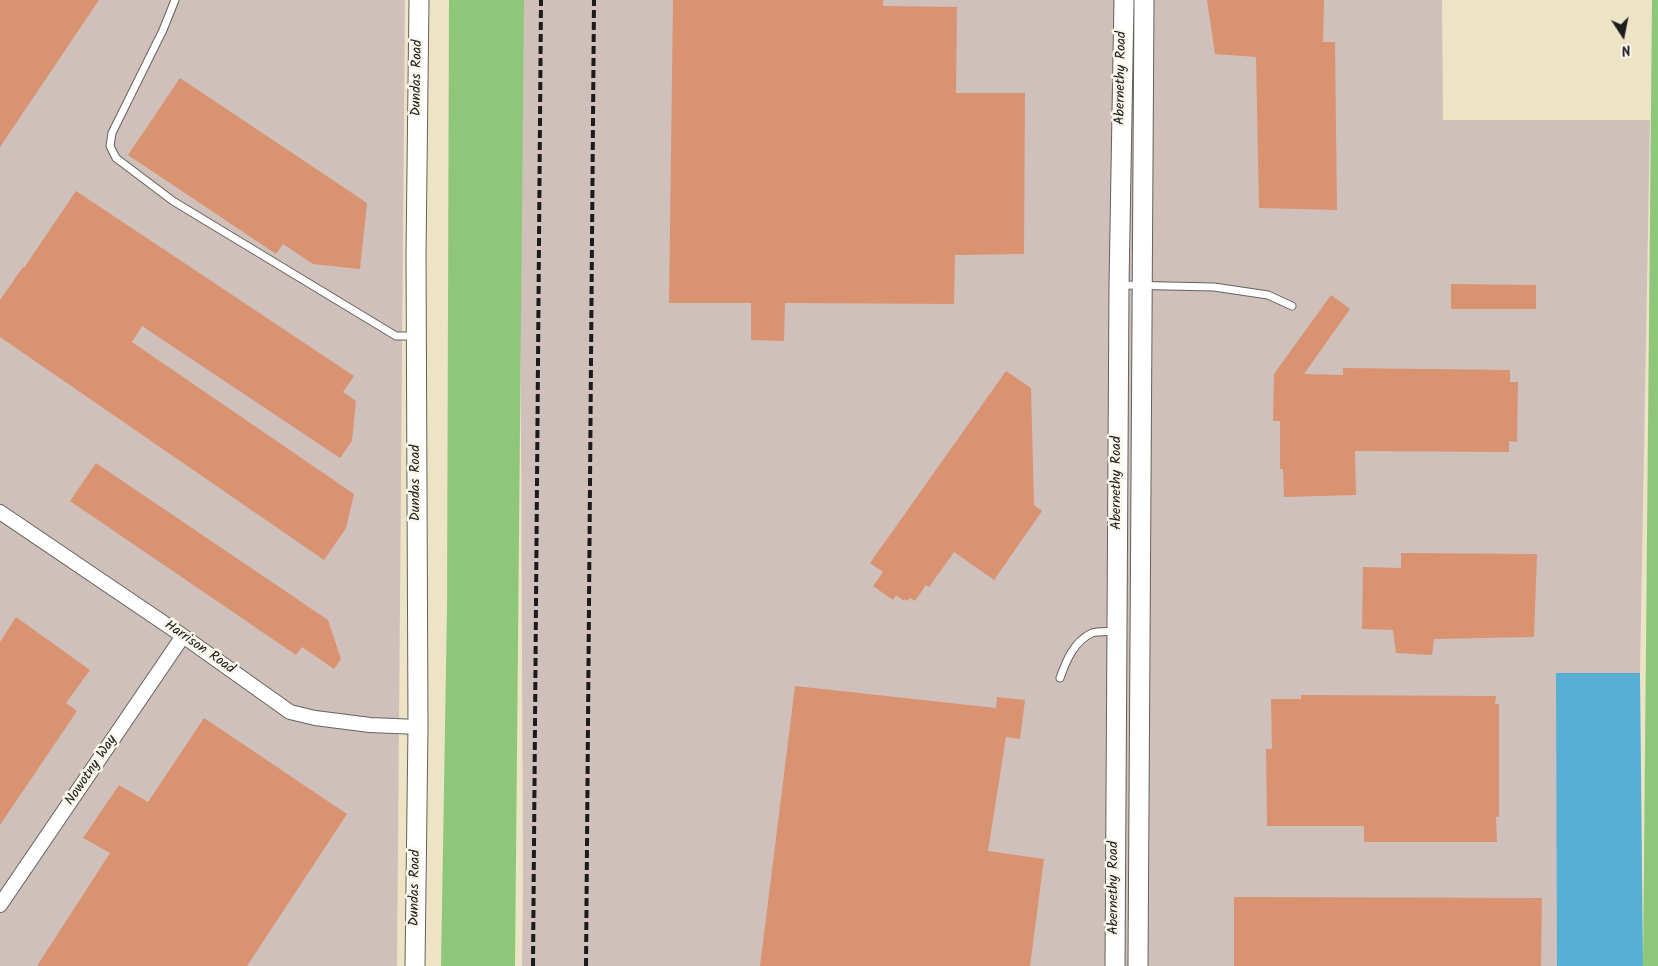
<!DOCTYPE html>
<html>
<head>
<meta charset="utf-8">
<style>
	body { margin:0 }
	#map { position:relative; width:1658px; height:966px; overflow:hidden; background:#ede4c6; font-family:Kalam,sans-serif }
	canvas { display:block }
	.north { position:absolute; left:1598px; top:10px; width:50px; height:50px; -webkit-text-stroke:4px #fbf7ec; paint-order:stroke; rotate:169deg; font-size:14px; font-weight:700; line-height:20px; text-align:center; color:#1c1c1c }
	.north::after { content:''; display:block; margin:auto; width:18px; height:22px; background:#1c1c1c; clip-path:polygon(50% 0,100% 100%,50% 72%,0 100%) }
</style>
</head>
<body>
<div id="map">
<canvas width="1658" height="966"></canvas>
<div class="north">N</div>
</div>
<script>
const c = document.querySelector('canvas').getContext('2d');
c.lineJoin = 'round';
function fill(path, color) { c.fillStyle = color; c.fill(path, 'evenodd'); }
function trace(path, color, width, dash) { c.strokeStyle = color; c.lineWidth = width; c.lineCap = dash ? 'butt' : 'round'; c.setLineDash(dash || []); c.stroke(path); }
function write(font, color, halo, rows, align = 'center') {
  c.font = font + ' Kalam,sans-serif'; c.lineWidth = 5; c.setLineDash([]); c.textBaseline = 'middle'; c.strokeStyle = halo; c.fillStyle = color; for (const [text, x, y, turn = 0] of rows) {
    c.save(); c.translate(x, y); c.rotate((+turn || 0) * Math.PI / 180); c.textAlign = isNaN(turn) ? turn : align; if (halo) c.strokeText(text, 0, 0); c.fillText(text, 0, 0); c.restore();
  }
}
const industrial = new Path2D(`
	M0,0h405l-8,966h-397z
	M523,0h919l1,120h207l-10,553h-83v293h-1035l1,-90 -3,-666z`);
const green = new Path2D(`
	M449,0h75l-9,966h-74l6,-358z
	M1652,0h6v966h-15z`);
const water = new Path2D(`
	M1556,673h84l3,293h-86z`);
const building = new Path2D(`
	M0,0h99l-99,147z
	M673,0h210v6l74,1 -1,86h69l-1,161 -69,1 -1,49 -169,-1 -1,38 -33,-1v-37h-82z
	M1207,0h117l-1,42h12l2,168 -78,-2 -3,-151 -41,-3z
	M180,78l187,125 -7,66 -47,-5 -30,-20 -7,10 -148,-99z
	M76,191l278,185 -11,16 13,9 -4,40 -12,17 -198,-132 -10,16 222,152 -8,34 -22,32 -324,-223v-37l23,-33 1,1z
	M1451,284l85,1v24h-85z
	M1331,295l19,14 -46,65 39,1v-7l167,2v12h8l-1,60 -8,-1v11l-154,-1 1,44 -72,2 -1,-28h-3v-48h-7l1,-47z
	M1006,371l25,17 3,117 8,6 -48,69 -40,-28 -25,35 -3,-2 -11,16 -5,-3 -3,3 -2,-2 -1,2 -8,-6 -3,5 -20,-14 10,-14 -13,-9z
	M96,463l232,157 13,39 -7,10 -32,-22 -6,8 -226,-154z
	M1401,553l136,1 -3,83 -100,2 -2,16 -36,-2 -3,-23 -31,-1 1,-62 38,1z
	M16,617l74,53 -24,33 11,8 -77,114v-183z
	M795,686l201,22 1,-11 28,3 -5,39 -14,-2 -18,114 56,8 -14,107h-270z
	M1301,695l195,1 -1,8h4v113h-3l1,25h-133v-16h-97l-1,-77h6l-1,-50h30z
	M204,718l143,96 -100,152h-210l73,-113 -27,-15 36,-53 29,17z
	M1234,897l308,1 -1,68h-307z`);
const service = new Path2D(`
	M175,0l-12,30 -51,103 -2,13 6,12 57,43 223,135h19
	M1121,285l93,2 54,8 24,11
	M1060,678c6,-17 14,-37 32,-45 7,-2 17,-1 25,-2`);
const minor = new Path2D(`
	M0,512l183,124 107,76 25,6 55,7 48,2
	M0,905l183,-269`);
const secondary = new Path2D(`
	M415,966l3,-239 -2,-473 3,-254
	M1115,966l4,-681 5,-285
	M1138,966l6,-966`);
const rail = new Path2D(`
	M533,966l8,-966
	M586,966l8,-966`);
const streetNames = [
	["Dundas Road",418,78,-89],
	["Abernethy Road",1122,78,-89],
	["Dundas Road",417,483,-90],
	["Abernethy Road",1118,483,-90],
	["Harrison Road",199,648,35],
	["Nowotny Way",92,771,-56],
	["Dundas Road",416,888,-89],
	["Abernethy Road",1115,888,-90]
];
fill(industrial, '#cfc0bb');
fill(green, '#8fc77a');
fill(water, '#57afd4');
fill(building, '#da9371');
trace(service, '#656258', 9);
trace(minor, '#656258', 16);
trace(secondary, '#656258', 21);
trace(service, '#fff', 7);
trace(minor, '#fff', 14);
trace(secondary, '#fff', 19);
trace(rail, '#1c1c1c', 4, [8, 4]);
write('14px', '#1c1c1c', '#fbf7ec', streetNames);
</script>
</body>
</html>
